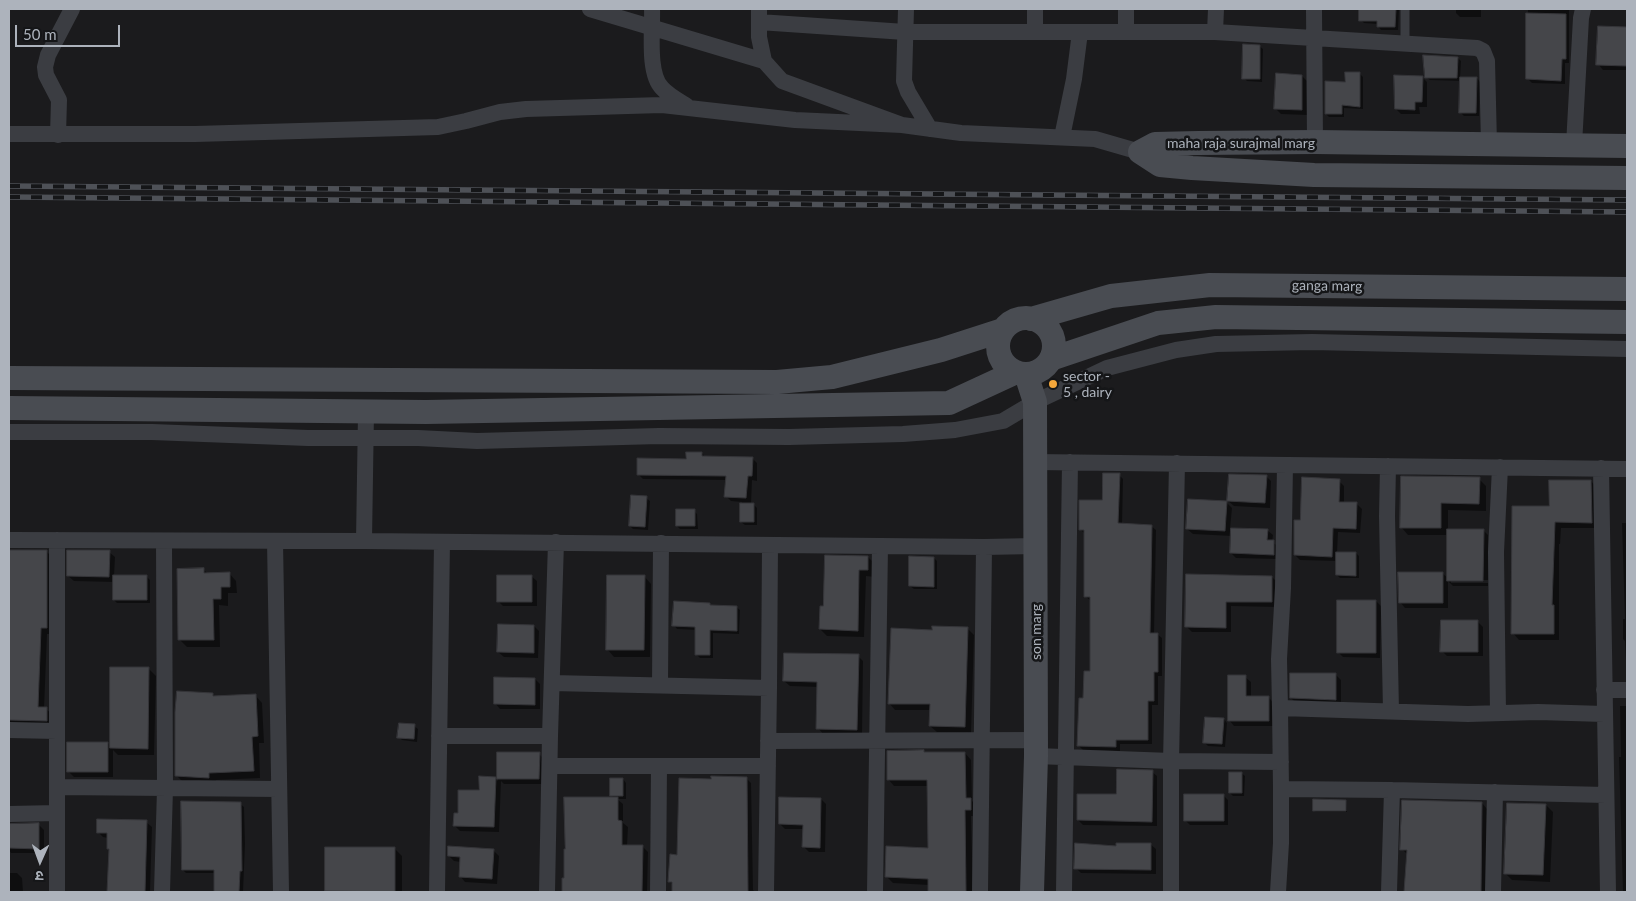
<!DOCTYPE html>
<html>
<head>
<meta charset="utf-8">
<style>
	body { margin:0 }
	#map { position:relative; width:1636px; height:901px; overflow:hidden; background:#1b1b1d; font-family:Lato,"Noto Sans Devanagari",sans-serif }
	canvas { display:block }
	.frame { position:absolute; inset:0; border:10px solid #adb3bc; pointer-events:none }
	.north { position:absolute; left:15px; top:836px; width:50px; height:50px; -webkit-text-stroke:4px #151618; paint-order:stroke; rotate:182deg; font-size:14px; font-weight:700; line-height:20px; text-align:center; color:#adb3bc }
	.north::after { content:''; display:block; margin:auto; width:18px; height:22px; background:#adb3bc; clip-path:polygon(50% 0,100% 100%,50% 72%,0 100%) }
	.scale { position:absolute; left:15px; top:25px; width:105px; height:22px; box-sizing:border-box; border:2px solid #adb3bc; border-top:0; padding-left:6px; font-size:15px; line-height:18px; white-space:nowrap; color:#adb3bc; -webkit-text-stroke:4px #151618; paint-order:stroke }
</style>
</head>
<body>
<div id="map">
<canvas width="1636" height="901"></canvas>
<div class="frame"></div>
<div class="north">उ</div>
<div class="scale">50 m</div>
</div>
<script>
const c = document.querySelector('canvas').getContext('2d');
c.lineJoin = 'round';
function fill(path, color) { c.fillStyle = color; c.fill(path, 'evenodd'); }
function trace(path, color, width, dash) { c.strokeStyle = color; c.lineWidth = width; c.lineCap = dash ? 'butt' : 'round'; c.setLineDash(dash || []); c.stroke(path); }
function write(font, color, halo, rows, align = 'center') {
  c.font = font + ' Lato,sans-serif'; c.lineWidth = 5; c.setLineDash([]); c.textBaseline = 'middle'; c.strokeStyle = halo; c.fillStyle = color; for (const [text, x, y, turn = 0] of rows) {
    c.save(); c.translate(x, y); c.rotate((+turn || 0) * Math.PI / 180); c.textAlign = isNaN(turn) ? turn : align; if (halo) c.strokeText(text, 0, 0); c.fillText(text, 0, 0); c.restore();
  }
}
const shadow = new Path2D(`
	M1361,9h38l-1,21h-17l-3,-4v-2l-14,-1 -3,-3z
	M1456,9h25v8h-21l-4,-4z
	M1528,9h41v54h-4v21l-33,-1 -4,-4z
	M1599,27l28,1v42h-24l-5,-6z
	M1259,46l4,3 -1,33 -15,-1 -3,-3z
	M1458,58l3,3 -1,17h17l3,4 -1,34h-15l-3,-3 1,-32 -32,-1 -4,-3z
	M1360,74l3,3v32l-19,-1v9h-15l-3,-3 20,-31z
	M1302,76l5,5v34l-26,-1 -5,-5z
	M1422,77l5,5v25h-8l1,7h-19l-5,-5z
	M702,453l4,5h46l5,5v18l-5,-1 -1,24h2l4,4v17h-12l-4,-3 1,-20 -11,-1 -5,-5 1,-16 -84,-1 -5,-5 50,-14z
	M1119,475l4,4 -1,46 29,1 5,4 -2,104h3l5,4v38h-4v29h-6v39h-32v7l-37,-1 -5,-5 6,-45 7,-28v-71l-6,-5v-62l-5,-5 23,-28z
	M1266,476l5,5 -1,27 -36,-2 -6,-5z
	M1479,479l7,7v25l-38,-1v20h35l5,5v45h-37v3h37v3h-35l-5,-5v27h-43l-5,-6 43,-28 5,4v-43h-40l-7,-8z
	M1339,481l5,5v17l13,1 5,5 -2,24 -22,-1 -1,21h19l3,3v22h-19l-3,-3v-14l-37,-1 -5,-5 6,-34z
	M1591,481l6,7 1,40h-37l-1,16h-1v96h-40l-6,-7 37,-126z
	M646,498l4,3 -2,29 -15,-1 -3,-3z
	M1226,502l6,6 -2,21 37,1 6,5 -1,7 7,5 -1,12 -42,-1 -5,-5 1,-17 -39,-2 -6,-5z
	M694,511l3,3 1,15h-18l-3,-3z
	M1622,523h5v157l-2,-39 -2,-2v-20h2z
	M9,551h37l7,7v76h-6l-3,75h2l7,6v12l-44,1z
	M109,552l6,5 -1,19 33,1 3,3v23h-33l-3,-3v-18l-40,-1 -6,-5z
	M868,557l7,7v13l-9,-1 -2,61 -37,-1 -7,-7 4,-22z
	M934,558l3,3v28h-23l-4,-3z
	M204,570l4,4 21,-1 7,8 1,12h-9v13l-9,-1 1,42h-33l-7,-7z
	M531,576l6,5v25h-34l-5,-5z
	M644,576l7,8 -1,73h-36l-7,-8z
	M1188,576l84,1 5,5v25l-46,-1v26h-39l-5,-5z
	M1376,601l5,5 -1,52 -37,-1 -5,-5z
	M710,605l2,2h24l4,3 -1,24 -26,-1v25h-13l-4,-4 1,-24 -20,-1 -3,-4z
	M1478,622l5,5v29h-36l-5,-5z
	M534,626l5,5 -1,27 -34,-1 -6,-5z
	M967,628l7,7 -3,98 -34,-1 -7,-6 1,-16h-36l-6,-7 44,-72z
	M858,656l5,5 -1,74 -39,-1 -5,-6 1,-41 -29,-1 -6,-5z
	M149,669l7,7 -2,79h-36l-5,-5v27h-39l-6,-6 40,-28 3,4z
	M1336,675l5,5v24l-45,-1 -5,-5z
	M1245,677l6,5v15l18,1 5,5v23h-40l-5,-6z
	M535,679l5,5v25h-40l-5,-6z
	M213,695l3,2 39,-2 7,8 2,40h-5l1,35 -44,2 -1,4 -32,-2 -7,-7z
	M1620,706h7v186h-4l-4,-135h2z
	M1224,719l3,4 -2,24 -17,-1 -3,-3z
	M414,726l4,3 -1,13 -15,-2 -3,-3z
	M499,753l40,1 5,5v25h-40l-3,-3 -2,51 -39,-1 -5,-5 4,-11 36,-37 3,3z
	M965,753l6,7 1,41 5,5v10h-6l2,76h-44v-7l-36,-2 -7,-7 43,-26 -1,-64h-34l-6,-7z
	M1152,772l5,4v50l-74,-1 -5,-5z
	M1241,773l4,3 -1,20h-11l-3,-3z
	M746,778l5,5 2,107 2,2h-82l1,-6 -4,-4 8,-26 2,-77z
	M623,779l3,4v16h-9l6,5v19l5,4 -1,19h15l6,6 -1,40h-84v-13h2l49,-81 -3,-3z
	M1223,795l5,5v25h-38l-5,-5z
	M821,799l5,5 -1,48h-16l-5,-5v-18h-19l-5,-5z
	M1346,801l1,11h-31l-2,-1z
	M1482,803l5,6 -1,83h-80l2,-37 -6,-6z
	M240,804l4,3 1,37 -2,48h-28v-19h-29l-3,-3z
	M1546,805l7,7 -3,70 -38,-2 -7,-7z
	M146,822l6,5 -2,65h-42l2,-41 -2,-2v-11l-5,-1 -5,-5z
	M9,824l30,1 5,5v23h-33l-2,-3z
	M1150,844l6,5v25l-75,-1 -5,-5 42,-21z
	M395,849l7,7v36h-75l-1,-1z
	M493,850l6,6 -2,28 -32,-2 -5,-6 1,-14 -7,-1 -5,-5z
	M9,873h8l5,5 1,14h-14z`);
const building = new Path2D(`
	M1359,9h37l-1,18h-18v-6h-18z
	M1526,13l40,1v45h-4l-1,22 -35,-2z
	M1598,26l29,1v39l-31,-1z
	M1243,44l17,1v34h-18z
	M1423,55l35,2 -1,21h-32z
	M1345,72h15v35l-18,-2v9h-17v-33l20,1z
	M1276,73l26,2v35l-28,-1z
	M1394,75l29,1 -1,26h-7v8l-20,-1z
	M1460,77h17l-1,36h-17z
	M686,452h16v4l51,1 -1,19h-4l-2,22 -22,-1 2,-21 -89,-1v-17l49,1z
	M1103,473h17l-2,50 34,2 -2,108h8v39h-4v29h-6v39h-32v7l-39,-1 2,-48h4l1,-27h6v-74h-6v-67h-5v-30h23z
	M1229,474l38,1 -2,28 -38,-2z
	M1401,476l79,1 -1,27 -38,-1v25h-41z
	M1302,477l38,2 -1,23h18l-1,27 -23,-1 -1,29 -38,-2v-35h6z
	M1549,480h42l1,43 -37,-1 -3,83h2v29h-43l1,-128h37z
	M631,495l16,1 -2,31 -16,-1z
	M1188,499l39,2 -2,30 -39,-2z
	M740,503h14v19h-14z
	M676,509h19v17h-19z
	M1231,528l37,1 -1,11h7v15l-44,-2z
	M1447,529h37l-1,52h-36z
	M9,550h38v78h-6l-3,79h9v14l-38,-1z
	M67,550h43l-1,27 -42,-1z
	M1336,552h20v24l-20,-1z
	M825,555l43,1v14h-9l-1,61 -39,-2 1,-23h3z
	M909,556l25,1v30l-25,-1z
	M204,568v5l26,-1v15h-9v12h-8l1,41h-36l-1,-71z
	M1398,572h45v31h-44z
	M1186,574l86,2v26h-46v26l-41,-1z
	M113,575h34v25h-34z
	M497,575h35v27h-35z
	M607,575h38l-1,75h-38z
	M1337,600h39v53h-39z
	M674,601l36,2v2l27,1v25l-27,-1v25h-15v-28l-23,-1z
	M1441,620h37v32h-38z
	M498,624l36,1v28l-37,-1z
	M932,626l36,1 -3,100 -36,-1 1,-22h-42l3,-76 41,2z
	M784,653l75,1 -2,76 -41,-1 1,-47 -34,-1z
	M110,667h39l-1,82 -38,-1z
	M1290,673h46v27l-46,-2z
	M1228,675h18v21h23v25h-41z
	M494,677l41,1v27l-41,-1z
	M177,691l36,2v3l43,-2 2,42 -6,1 2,34 -45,2v5l-34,-2v-64z
	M1205,717l19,1 -2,26 -19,-1z
	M399,723l16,1 -1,15 -17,-1z
	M67,742h41v30h-41z
	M924,750v2h41l1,46h5v12h-6l1,82h-38v-13l-43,-2 1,-31 42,2 -1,-68h-40v-29z
	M497,752h43l-1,27h-42z
	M1117,769l36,1 -1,52 -75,-2v-26h39z
	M1229,772h13v21h-13z
	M479,776l17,1 -2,50 -41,-1 1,-13h4v-23h21z
	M711,776l36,1 1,115h-76v-10h-4l2,-28 7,1 2,-77 32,1z
	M610,778h13v18h-13z
	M1184,794h40v27h-40z
	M564,797h54v23l4,1v24h21l-1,47h-80v-14h2v-29h1z
	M779,797l42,1 -1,50 -18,-1 1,-22 -24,-1z
	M1313,799l33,1v11h-33z
	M1402,800l80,2 -1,90h-77l3,-42h-7z
	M181,801l60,1 1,69h-2l-1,21h-25v-22h-32z
	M1507,803l39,1 -3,71 -39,-1z
	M97,819l50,1 -2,72h-38l2,-43h-2v-16h-10z
	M39,823v26l-30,-1v-24z
	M1075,843l41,3v-3h35v27l-77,-1z
	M448,846l46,3 -2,30 -33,-2 1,-20 -12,-1z
	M325,847h70v45l-70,-1z`);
const lane = new Path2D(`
	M1405,42v-33`);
const street = new Path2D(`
	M590,9l174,52
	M652,9c1,20 -5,64 10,79 6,7 17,13 25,18
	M759,9v28l5,24 18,20 120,44 59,8 134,6 45,13
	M906,9l-2,72 4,11 22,37
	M1035,9v23
	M1126,9v23h89l262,16 6,3 4,10 2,83
	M1314,9l1,133
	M759,22l146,10h221
	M1215,32l1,-23
	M9,134h186l243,-7 28,-6 34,-9 26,-3 136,-4 133,15 107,5
	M58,135l1,-35 -13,-25 -1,-8 3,-12 24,-46
	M1062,137l12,-58 6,-47
	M1574,145l7,-127 2,-9
	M9,432h143l156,6h110l59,3 182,-5 130,1 114,-3 52,-4 48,-9 32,-19 72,-34 69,-18 40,-6 96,-2 315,7
	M1034,462l593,7
	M1388,466l-1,50 4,195
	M1601,468l7,424
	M9,540l355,1 2,-129
	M275,541l6,351
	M364,541l620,6 -4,345
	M984,547l51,-1
	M552,683l217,5 -3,204
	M660,685l1,-142
	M769,688l1,-143
	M1604,690h23
	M1280,708l-1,-49 4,-71 2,-123
	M1498,713l-2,-161 4,-85
	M1604,714l-66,-2 -70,2 -188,-6 1,81 111,1 214,5
	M9,730l48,1
	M439,736h111l-3,156
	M550,736l6,-194
	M768,741l268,-1
	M1036,756l135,5 110,1
	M550,766h218
	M57,787l222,2
	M9,814l48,-1
	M57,892v-352
	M162,892l3,-103 -1,-248
	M437,892l5,-350
	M658,892l1,-126
	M875,892l5,-346
	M1064,892l6,-430
	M1171,892v-129l6,-300
	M1278,892l3,-49v-54
	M1389,892l3,-102
	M1493,892l2,-100`);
const secondary = new Path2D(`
	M1627,146l-312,-4 -117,1 -43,1 -15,8 20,13 32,3 122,7 313,3
	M998 346a28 28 0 1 1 56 0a28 28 0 1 1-56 0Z
	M1031,319l80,-23 99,-11 417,4
	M1051,359l107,-36 58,-6 411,5
	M1026,374l9,28 1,354 -4,136
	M9,378l768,4 55,-5 109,-27 62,-20
	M9,408l417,4 523,-9 67,-31`);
const rail = new Path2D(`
	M9,186l1618,14
	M9,197l1618,15`);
const markers = [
	[1053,384,5,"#f4a73b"]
];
const streetNames = [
	["maha raja surajmal marg",1241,143],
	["ganga marg",1327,286,1],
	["son marg",1036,632,-90]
];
const poiNames = [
	["sector -",1063,376],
	["5 , dairy",1063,392]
];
fill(shadow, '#0007');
fill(building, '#45464a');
trace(building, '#353539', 1);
trace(lane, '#3b3d42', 9);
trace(street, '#3b3d42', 16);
trace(secondary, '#494c52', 24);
trace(rail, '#4e5157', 5.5);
trace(rail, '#151618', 4, [11]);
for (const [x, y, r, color] of markers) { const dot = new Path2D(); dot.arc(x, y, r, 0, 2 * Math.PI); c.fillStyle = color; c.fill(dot); trace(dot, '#151618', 2); }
write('14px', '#adb3bc', '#151618', streetNames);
write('14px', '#adb3bc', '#151618', poiNames, 'left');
</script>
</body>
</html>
